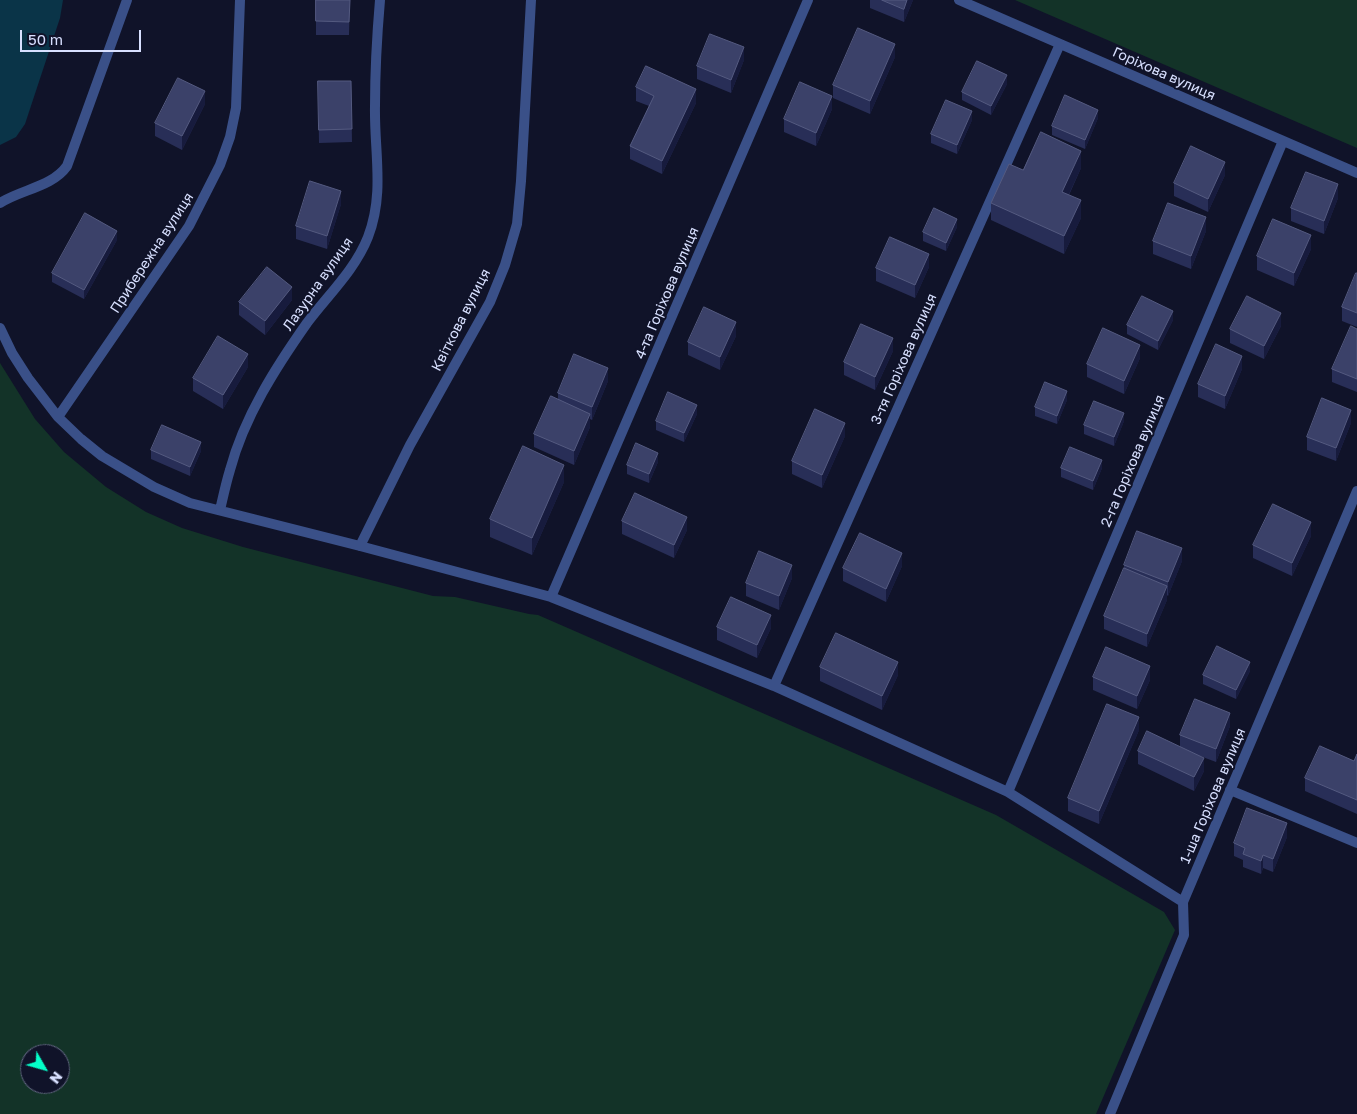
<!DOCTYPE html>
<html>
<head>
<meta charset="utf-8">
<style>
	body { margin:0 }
	#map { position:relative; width:1357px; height:1114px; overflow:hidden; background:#101329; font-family:"Golos Text",sans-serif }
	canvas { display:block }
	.north { position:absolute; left:20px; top:1044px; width:50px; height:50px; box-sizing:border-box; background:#101329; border:1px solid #60657f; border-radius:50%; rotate:128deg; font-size:14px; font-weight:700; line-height:20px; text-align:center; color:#d8e0ff }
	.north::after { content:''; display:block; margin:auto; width:18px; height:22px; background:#04ffc9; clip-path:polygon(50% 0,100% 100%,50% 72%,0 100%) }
	.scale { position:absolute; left:20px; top:30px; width:121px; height:22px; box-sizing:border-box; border:2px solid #d8e0ff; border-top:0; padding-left:6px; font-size:15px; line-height:18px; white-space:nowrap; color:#d8e0ff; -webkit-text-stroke:4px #101329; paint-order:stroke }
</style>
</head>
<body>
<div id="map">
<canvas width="1357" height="1114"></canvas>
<div class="north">N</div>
<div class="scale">50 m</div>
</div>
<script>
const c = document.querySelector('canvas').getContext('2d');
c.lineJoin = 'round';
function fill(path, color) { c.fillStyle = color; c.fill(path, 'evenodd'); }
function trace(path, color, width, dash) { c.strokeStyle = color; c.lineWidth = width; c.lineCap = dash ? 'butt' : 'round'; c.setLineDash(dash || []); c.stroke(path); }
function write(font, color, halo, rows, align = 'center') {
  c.font = font + ' "Golos Text",sans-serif'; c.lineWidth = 4; c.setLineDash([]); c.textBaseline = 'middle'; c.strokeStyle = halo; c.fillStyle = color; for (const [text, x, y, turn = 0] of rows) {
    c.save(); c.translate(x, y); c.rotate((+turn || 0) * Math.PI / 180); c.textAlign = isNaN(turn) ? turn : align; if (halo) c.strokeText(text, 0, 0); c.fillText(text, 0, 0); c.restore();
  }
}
const green = new Path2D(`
	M1015,0h342v148z
	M0,363l35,56 29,33 42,35 40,25 36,16 61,19 190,49 22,1 74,17 9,1 458,200 168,97 11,18 -79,184h-1096zM30,1054h30v30h-30z`);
const water = new Path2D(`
	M0,0h63l-3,18 -35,106 -9,13 -16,8z`);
const street = new Path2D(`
	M959,0l398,173
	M0,203c22,-14 52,-16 67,-37l60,-166
	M0,328l12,25 16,25 30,39 23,22 21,17 52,31 36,16 170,43 191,51 223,89 234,106 175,110
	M58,417l131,-191 31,-61 10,-28 6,-29 4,-108
	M220,510c3,-13 6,-27 10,-40 14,-53 46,-103 77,-147 21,-28 48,-53 61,-86 17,-44 6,-86 7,-131 0,-36 2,-71 5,-106
	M360,546l50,-101 80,-143 15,-37 12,-41 4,-43 10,-181
	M551,597l257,-597
	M774,686l286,-642
	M1230,790l127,53
	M1008,792l275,-651
	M1110,1114l74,-179 -1,-33 174,-411`);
const wall = new Path2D(`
	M316,0h34l-1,35h-33z
	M870,0h43l-9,22 -34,-14z
	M895,57l-25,57 -37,-16v-13z
	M744,60l-13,33 -34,-14v-13z
	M318,81h33l1,61 -33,1z
	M1007,84l-16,31 -29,-15v-8z
	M636,87l60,16 -34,71 -32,-15v-13l19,-40 -13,-5z
	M205,104l-23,46 -27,-14v-13z
	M832,109l-16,37 -32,-14v-13z
	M1098,118l-13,31 -33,-14v-9z
	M972,120l-15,34 -26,-11v-9z
	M1081,168l-12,27 12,23 -17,36 -73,-34v-17l32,-33z
	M1225,175l-17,37 -34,-16v-13z
	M1338,198l-14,36 -33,-13v-13z
	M341,204l-14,45 -31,-10v-13z
	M957,227l-11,24 -23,-10v-9z
	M1206,231l-15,38 -38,-15v-13z
	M117,240l-33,59 -32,-17v-9z
	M1311,249l-17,37 -37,-16v-14z
	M929,267l-14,31 -39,-17v-13z
	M1357,273v54l-15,-6v-14z
	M292,300l-27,35 -26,-20v-13z
	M1173,320l-15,30 -31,-16v-9z
	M1281,326l-17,33 -34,-16v-14z
	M1357,329v63l-25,-10v-13z
	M736,336l-16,34 -32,-15v-13z
	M893,351l-18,39 -31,-15v-13z
	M1140,358l-16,36 -37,-17v-13z
	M248,367l-25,42 -30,-18v-13z
	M1242,369l-17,40 -27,-12v-13z
	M608,381l-16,39 -2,-1v8l-16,38 -40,-18v-13l24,-34v-7z
	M1067,400l-10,24 -22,-8v-9z
	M697,414l-13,28 -28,-12v-9z
	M1124,421l-10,25 -30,-12v-9z
	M1351,423l-15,38 -29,-11v-13z
	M845,436l-23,52 -30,-14v-13z
	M151,450l50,1 -11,25 -39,-17z
	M658,462l-9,21 -22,-9v-9z
	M1061,468h41l-9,22 -32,-13z
	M564,482l-32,73 -42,-18v-18z
	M622,521l65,9 -13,28 -52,-24z
	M1311,536l-19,40 -39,-18v-13z
	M1182,561l-14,35 -1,-1v5l-20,47 -43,-18v-13l20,-47v-4z
	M902,566l-16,36 -43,-21v-13z
	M792,578l-13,32 -33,-14v-13z
	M717,627l54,1 -14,30 -40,-18z
	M820,667l78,8 -16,35 -62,-29z
	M1250,671l-14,28 -33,-15v-9z
	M1093,677l57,3 -13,29 -44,-19z
	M1230,726l-14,36 -16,-6 4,15 -10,20 -56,-27v-13l42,-4v-12z
	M1139,730l-40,94 -31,-13v-13z
	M1357,754v60l-52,-23v-13l49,-17z
	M1287,837l-14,35 -10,-4 -2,6 -18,-7v-7l-9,-4v-13z`);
const shadedWall = new Path2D(`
	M907,0h6l-9,22v-13z
	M895,44v13l-25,57v-13z
	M744,47v13l-13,33v-13z
	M1007,75v9l-16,31v-9z
	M696,89v14l-34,71v-13z
	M205,91v13l-23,46v-14z
	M832,96v13l-16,37v-13z
	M1098,110v8l-13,31v-9z
	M972,111v9l-15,34v-9z
	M1081,151v17l-19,41v-17z
	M1225,162v13l-17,37v-13z
	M1338,184v14l-14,36v-13z
	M341,191v13l-14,45v-13z
	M1081,200v18l-17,36v-18z
	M1206,217v14l-15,38v-13z
	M957,219v8l-11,24v-8z
	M117,231v9l-33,59v-9z
	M1311,235v14l-17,37v-13z
	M929,254v13l-14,31v-13z
	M292,287v13l-27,35v-14z
	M1173,311v9l-15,30v-9z
	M1281,313v13l-17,33v-13z
	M736,322v14l-16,34v-13z
	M893,338v13l-18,39v-13z
	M1140,345v13l-16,36v-13z
	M248,354v13l-25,42v-14z
	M1242,356v13l-17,40v-13z
	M608,368v13l-16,39v-13z
	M1067,391v9l-10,24v-8z
	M697,405v9l-13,28v-9z
	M1351,410v13l-15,38v-13z
	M1124,413v8l-10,25v-9z
	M590,414v13l-16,38v-14z
	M845,423v13l-23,52v-13z
	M201,442v9l-11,25v-9z
	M658,453v9l-9,21v-9z
	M1102,460v8l-9,22v-9z
	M564,465v17l-32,73v-17z
	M687,517v13l-13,28v-13z
	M1311,522v14l-19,40v-13z
	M1182,548v13l-14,35v-14z
	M902,553v13l-16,36v-13z
	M792,565v13l-13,32v-14z
	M1167,586v14l-20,47v-13z
	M771,615v13l-14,30v-13z
	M898,662v13l-16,35v-14z
	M1250,662v9l-14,28v-9z
	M1150,666v14l-13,29v-13z
	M1230,713v13l-14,36v-13z
	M1139,717v13l-40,94v-13z
	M1204,758v13l-10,20v-14z
	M1287,823v14l-14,35v-13z
	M1263,855v13l-2,6v-13z`);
const building = new Path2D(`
	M316,0h34l-1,22 -33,-1z
	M882,0h25l-3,9z
	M858,28l37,16 -25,57 -37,-16z
	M710,34l34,13 -13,33 -34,-14z
	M977,61l30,14 -16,31 -29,-14z
	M646,66l50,23 -34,72 -32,-15 24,-50 -18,-9z
	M178,78l27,13 -23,45 -27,-13z
	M318,81h33l1,48 -33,1z
	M800,82l32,14 -16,37 -32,-14z
	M1065,95l33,15 -13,30 -33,-14z
	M946,100l26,11 -15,34 -26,-11z
	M1041,132l40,19 -19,41 19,8 -17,36 -73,-33 18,-39 14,6z
	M1191,146l34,16 -17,37 -34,-16z
	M1306,172l32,12 -14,37 -33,-13z
	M310,181l31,10 -14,45 -31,-10z
	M1168,203l38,14 -15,39 -38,-15z
	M934,208l23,11 -11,24 -23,-11z
	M85,213l32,18 -33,59 -32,-17z
	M1273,219l38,16 -17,38 -37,-17z
	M890,237l39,17 -14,31 -39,-17z
	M267,267l25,20 -27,34 -26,-19z
	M1356,273h1v40l-15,-6z
	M1142,296l31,15 -15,30 -31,-16z
	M1247,296l34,17 -17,33 -34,-17z
	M704,307l32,15 -16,35 -32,-15z
	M861,324l32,14 -18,39 -31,-15z
	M1351,326l6,3v50l-25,-10z
	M1103,328l37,17 -16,36 -37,-17z
	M218,336l30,18 -25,41 -30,-17z
	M1216,344l26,12 -17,40 -27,-12z
	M574,354l34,14 -16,39 -34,-14z
	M1045,382l22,9 -10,25 -22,-9z
	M668,392l29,13 -13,28 -28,-12z
	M551,396l39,18 -16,37 -40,-17z
	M1322,398l29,12 -15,38 -29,-11z
	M1094,401l30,12 -10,24 -30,-12z
	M815,409l30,14 -23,52 -30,-14z
	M162,425l39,17 -11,25 -39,-17z
	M636,443l22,10 -9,21 -22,-9z
	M523,446l41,19 -32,73 -42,-19z
	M1070,447l32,13 -9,21 -32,-13z
	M635,493l52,24 -13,28 -52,-24z
	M1273,504l38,18 -19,41 -39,-18z
	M1137,531l45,17 -14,34 -44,-17z
	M860,533l42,20 -16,36 -43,-21z
	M759,551l33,14 -13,31 -33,-13z
	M1124,568l43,18 -20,48 -43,-18z
	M731,597l40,18 -14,30 -40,-18z
	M836,633l62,29 -16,34 -62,-29z
	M1217,646l33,16 -14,28 -33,-15z
	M1106,647l44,19 -13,30 -44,-19z
	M1195,699l35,14 -14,36 -36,-14z
	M1107,704l32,13 -40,94 -31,-13z
	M1147,731l57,27 -10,19 -56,-26z
	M1320,746l34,15 3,-7v46l-52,-22z
	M1247,808l40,15 -14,36 -10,-4 -2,6 -18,-7 2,-6 -11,-5z`);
const streetNames = [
	["Горіхова вулиця",1164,74,24],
	["Прибережна вулиця",152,253,-57],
	["Лазурна вулиця",318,284,-55],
	["4-та Горіхова вулиця",667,293,-67],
	["Квіткова вулиця",461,320,-63],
	["3-тя Горіхова вулиця",904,359,-66],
	["2-га Горіхова вулиця",1133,461,-67],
	["1-ша Горіхова вулиця",1213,796,-67]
];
fill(green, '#133328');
fill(water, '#0a3448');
trace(street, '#3a5088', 10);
fill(wall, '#282e57');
fill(shadedWall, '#171b3d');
fill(building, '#3b4169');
trace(building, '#545a80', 1);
write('14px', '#d8e0ff', '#101329', streetNames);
</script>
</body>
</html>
